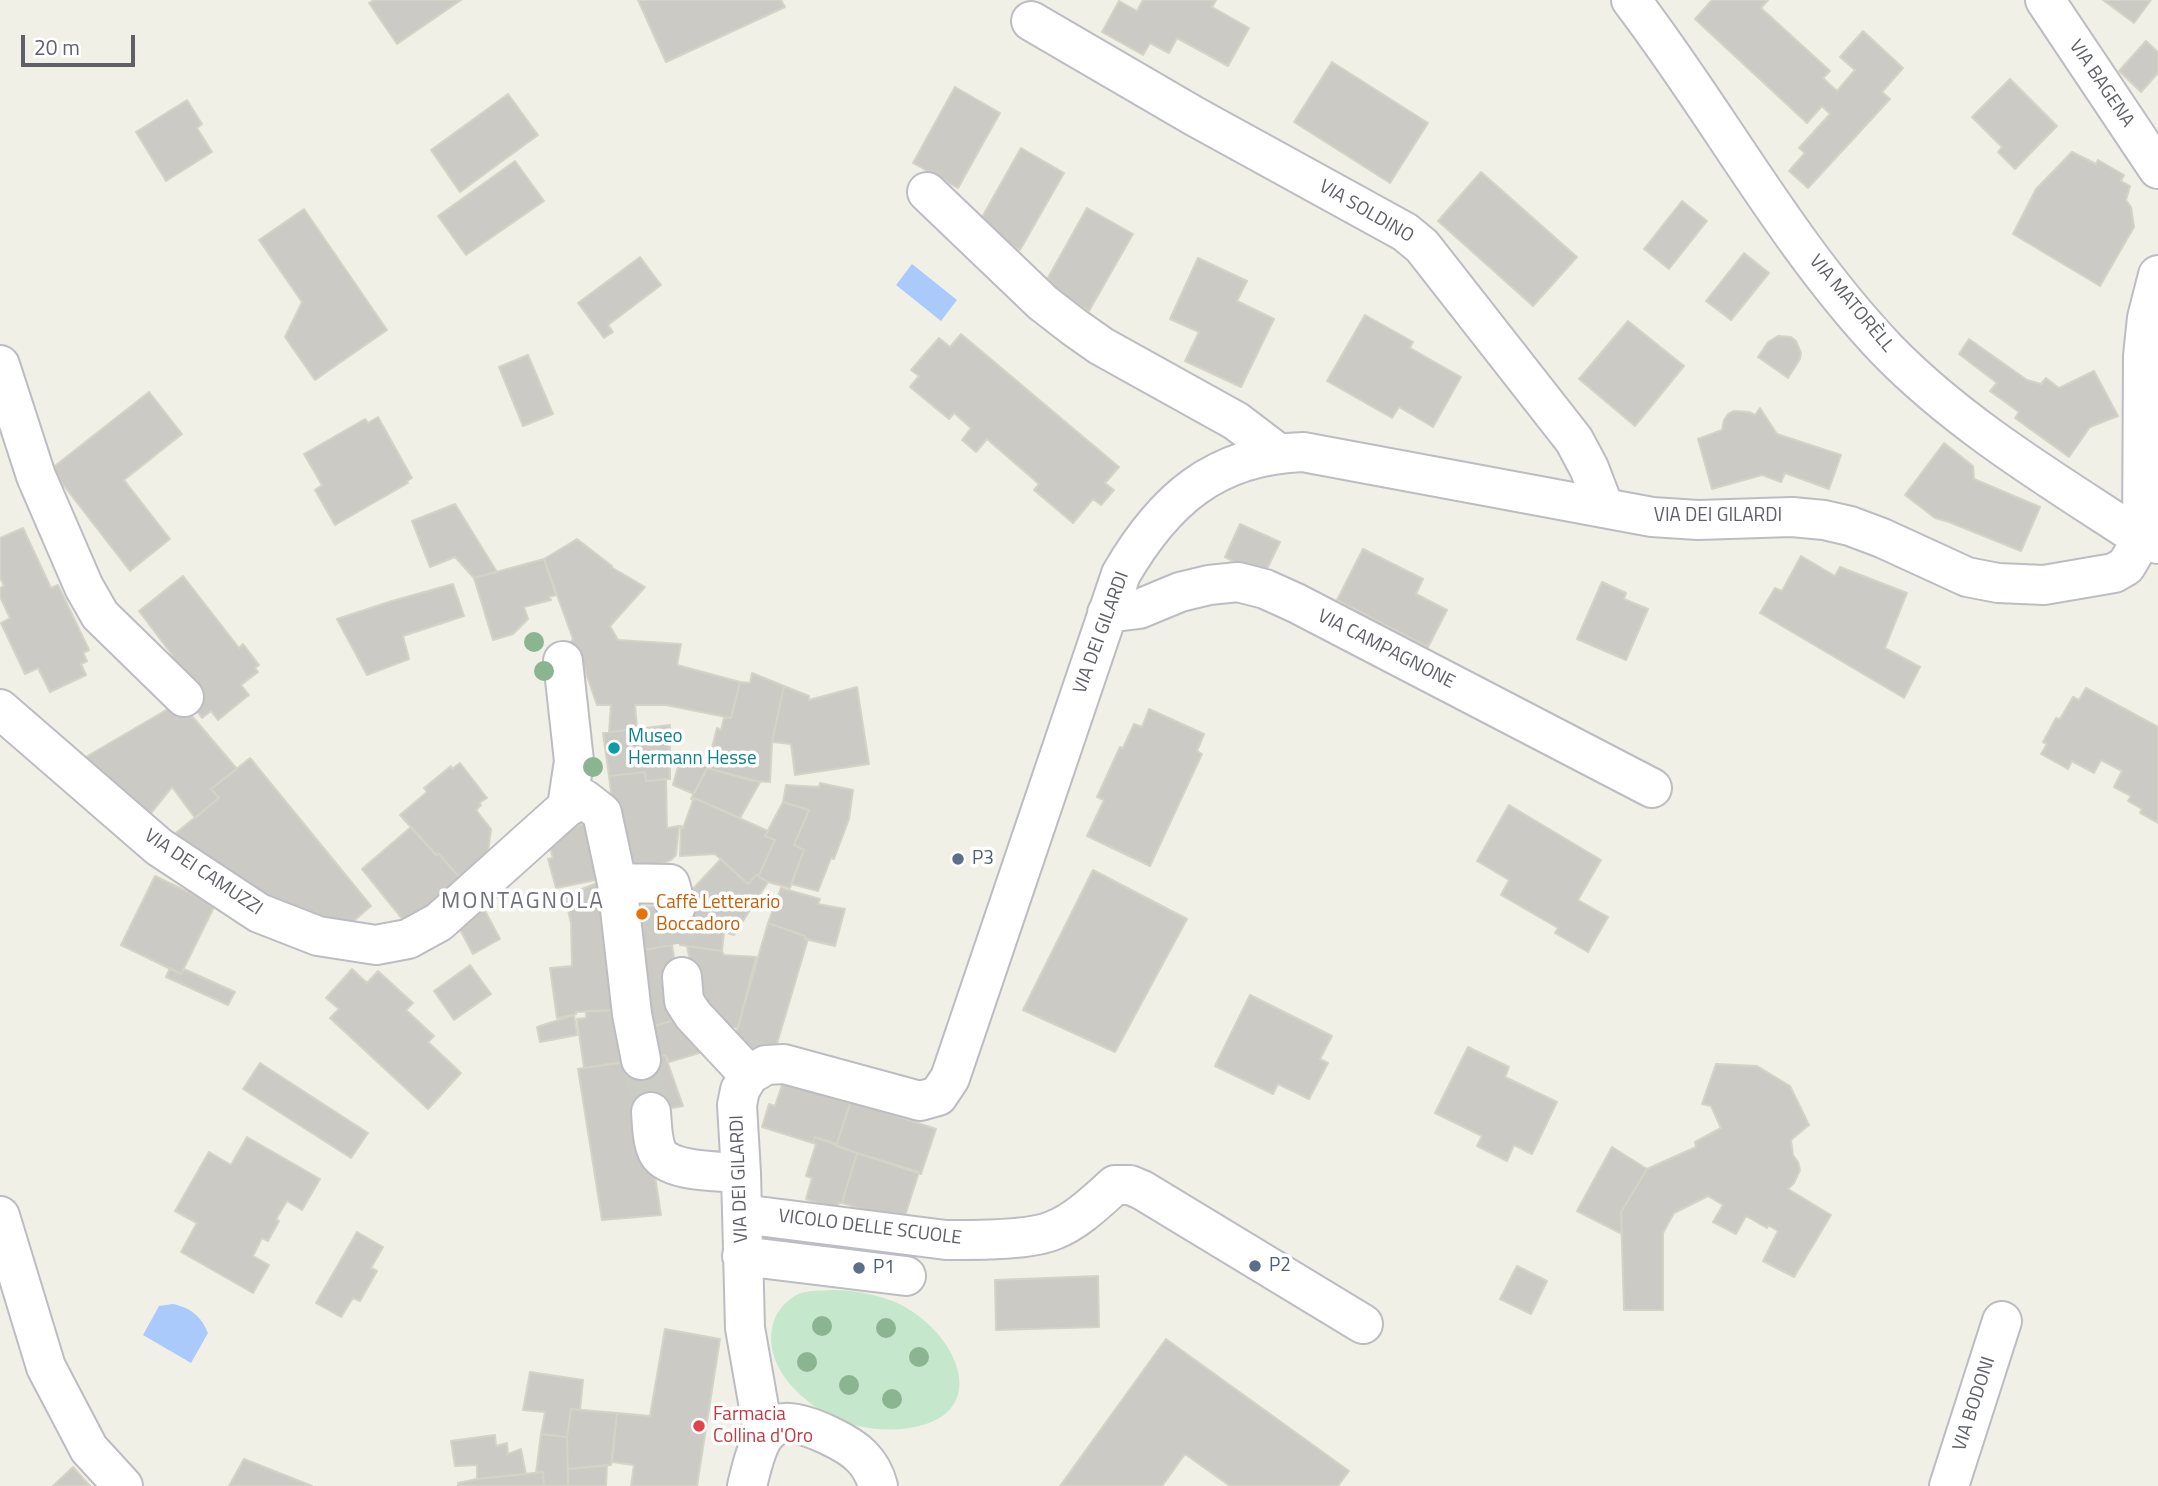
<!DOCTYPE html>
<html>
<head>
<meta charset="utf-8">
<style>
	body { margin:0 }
	#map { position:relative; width:2158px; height:1486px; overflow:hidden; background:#f0f0e7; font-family:"Titillium Web",sans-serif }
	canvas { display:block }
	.scale { position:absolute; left:21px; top:35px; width:114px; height:32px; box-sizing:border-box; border:4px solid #5f6167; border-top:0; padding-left:9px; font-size:21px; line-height:24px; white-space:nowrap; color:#5f6167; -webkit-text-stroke:5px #fff; paint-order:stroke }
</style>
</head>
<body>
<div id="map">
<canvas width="2158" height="1486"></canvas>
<div class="scale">20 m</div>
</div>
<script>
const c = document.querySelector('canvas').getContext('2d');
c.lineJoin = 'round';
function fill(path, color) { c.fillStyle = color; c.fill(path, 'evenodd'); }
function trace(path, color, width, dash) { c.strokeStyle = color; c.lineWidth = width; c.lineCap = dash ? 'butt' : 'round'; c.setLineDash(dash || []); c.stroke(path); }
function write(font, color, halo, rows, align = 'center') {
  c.font = font + ' "Titillium Web",sans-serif'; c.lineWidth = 7; c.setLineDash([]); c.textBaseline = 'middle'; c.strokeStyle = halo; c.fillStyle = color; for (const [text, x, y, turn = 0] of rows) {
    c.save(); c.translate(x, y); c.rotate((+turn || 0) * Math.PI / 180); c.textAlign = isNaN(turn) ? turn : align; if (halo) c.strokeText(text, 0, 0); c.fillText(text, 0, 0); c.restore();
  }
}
const green = new Path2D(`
	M832,1290c21,0 43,4 63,12 62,27 104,117 7,127 -19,2 -40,-1 -58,-7 -39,-15 -87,-58 -69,-104 4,-10 15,-21 26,-25 9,-3 21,-2 31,-3z`);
const water = new Path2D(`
	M912,264l45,36 -16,21 -45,-36z
	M173,1304c18,4 28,12 35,29l-17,30 -48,-28 16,-29z`);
const building = new Path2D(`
	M374,0h87l-64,44 -28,-41z
	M638,0h143l4,7 -119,55z
	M1143,0h73l-4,7 37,21 -21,38 -51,-28 -8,15 -19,-10 -7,12 -41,-23 17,-31 18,10z
	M1712,0h56l-7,8 69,63 -7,7 14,13 18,-21 -15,-13 23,-26 40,37 -21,24 8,7 -82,89 -19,-17 16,-18 -6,-5 31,-34 -8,-8 -15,17 -112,-104z
	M2103,0h48l-17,23z
	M2146,41l12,11v21l-17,19 -22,-21z
	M1332,62l96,61 -38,60 -96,-61z
	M2010,79l47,47 -42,43 -17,-17 4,-5 -30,-30z
	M955,87l45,26 -42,75 -45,-25z
	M508,94l30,41 -78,57 -29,-42z
	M187,100l15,24 -5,4 15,24 -46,29 -30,-49z
	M1021,148l43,25 -44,77 -43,-24z
	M2072,152l24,12 2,-4 26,15 -3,6 9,5 -4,14 5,7 3,20 -34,59 -87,-52 23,-45z
	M515,161l29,40 -78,54 -28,-39z
	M1481,172l96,85 -44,49 -95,-85z
	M1682,201l25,20 -38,48 -25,-20z
	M1087,208l46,26 -44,77 -45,-26z
	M304,209l83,121 -72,50 -30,-43 17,-35 -43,-62z
	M1744,253l25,20 -38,47 -25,-19z
	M640,257l21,28 -53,40 5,7 -9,6 -26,-35z
	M1198,258l49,23 -10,20 37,18 -33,68 -56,-26 14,-29 -29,-13z
	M1365,315l48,27 -3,6 51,29 -28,50 -34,-20 -7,11 -65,-37z
	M1628,321l56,45 -49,60 -56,-47z
	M961,334l158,133 -14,16 9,7 -13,15 -8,-6 -20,24 -39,-33 5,-6 -52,-45 -11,13 -14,-12 9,-12 -17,-15 -5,6 -39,-32 9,-11 -8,-6 28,-32 11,9z
	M1778,336l13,1 5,4 5,12 -1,6 -12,19 -30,-21 10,-15z
	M1969,339l58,41 14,4 5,-6 13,10 35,-17 24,45 -28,11 -21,30 -54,-39 4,-6 -29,-21 7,-8 -38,-29z
	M528,355l25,59 -30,12 -24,-59z
	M149,392l33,42 -58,46 46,59 -40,32 -79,-102z
	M1760,408l17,26 64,21 -12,34 -44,-16 -4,9 -19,-7 -50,14 -14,-50 24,-9 2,-10 4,-6 6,-3 15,1 6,3z
	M378,417l34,61 -5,3 1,2 -73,42 -20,-35 7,-5 -18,-31 61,-35 3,4z
	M1944,443l29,23 1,13 66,28 -19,44 -72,-29 -14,-4 -30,-23z
	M455,504l42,68 -23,6 -19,-21 -25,10 -18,-46z
	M1240,524l40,18 -14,29 -16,-7 -2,5 -23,-12z
	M23,528l28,60 7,-3 31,65 -6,3 4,8 -6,3 5,11 -36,17 -12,-24 -13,6 -24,-51 9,-5 -10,-21v-9l4,-2 -4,-9v-39z
	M577,539l35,27 -1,1 34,20 -35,39 8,14 63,4 -4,21 63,17 -9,36 -65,-13h-31l2,24 -28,3 2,-27h-14l-14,-40 -10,-3 -7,-14 7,-9 -29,-80z
	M1363,549l60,30 -7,15 31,16 -19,37 -91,-47z
	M1801,556l34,20 5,-9 67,26 -22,55 35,19 -16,31 -144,-85 15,-25 7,3z
	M544,559l12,36 -7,2 2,3 -27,7 4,12 -15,15 -20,6 -19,-62z
	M183,576l56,72 4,-4 16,21 -4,3 3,4 -17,13 8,10 -31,25 -7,-9 -9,7 -23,-31 -9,-29 3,-2 -34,-45z
	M1602,582l24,11 -2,6 24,10 -22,51 -49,-21z
	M453,584l11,32 -61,20 6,23 -42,16 -30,-56 55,-18z
	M752,673l32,13 -12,56 -2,40 -17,-1 -46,-13 10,-40 4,2 3,-12h7l9,-36 10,1z
	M784,686l25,10v4l48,-13 12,77 -74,11 -4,-31 -19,-2z
	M2086,688l72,39v96l-18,-10 2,-4 -14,-8 3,-5 -17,-9 8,-16 -21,-11 -7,13 -22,-12 -4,8 -27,-15 6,-10 -4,-2 13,-24 4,1 13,-22 6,3z
	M180,702l57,67 -26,20 8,9 -24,20 -23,-31 -25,31 -68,-57z
	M1149,709l55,25 -7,17 5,3 -52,112 -63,-30 17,-36 -7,-3 23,-50 3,1 11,-24 8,3z
	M670,725v54l-24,2 -1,-9 -36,4 -6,-43z
	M681,755l16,3 12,7 -15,29 -21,-9z
	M250,758l121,148 -29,25 -110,-44 -60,-51 47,-38 -8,-9z
	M460,763l27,35 -8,5 2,2 -5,5 15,19 -4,30 -25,21 -23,-26 -3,1 -36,-40 27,-23 -3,-4 27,-22 1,3z
	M707,768l53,14 -20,36 -46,-20v2l-3,-1z
	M645,772l1,9 20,-2 1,49 12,-2 -3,29 -5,5 -13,5h-34l-11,-55 -4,-34z
	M820,783l33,7 -4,29 -15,40 -3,-1 -13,33 -27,-7 13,-34 -10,-5 15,-35 -26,-8 3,-17 33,2z
	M694,798l74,33 -3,5 10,4 -16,35h-3l-8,9 -33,-30 -35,2 1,-30 2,2z
	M783,802l26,8 -15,35 10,5 -14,38 -22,-6 -12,-7h3l16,-35 -10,-4z
	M1509,805l92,55 -23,40 30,17 -20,35 -33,-19 3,-5 -57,-33 8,-15 -32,-19z
	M580,824l20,7 6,47 -50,10 -8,-29 5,-1 -5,-18z
	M411,827l25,28 3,-1 23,26 -54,46 -46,-57z
	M721,859l27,25 8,-9 12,7 -34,53 -9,-3v-8l-41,-6 4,-24z
	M1093,870l94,49 -72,133 -92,-42z
	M155,876l60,29 -34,69 -60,-29z
	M602,881l17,129 -43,2v2l-19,4 -7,-50 22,-2 -1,-43 -6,-27z
	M781,888l39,11 -2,5 27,5 -10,37 -30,-7v-3l-37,-13z
	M671,906l1,39 -41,7 -7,-45z
	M483,907l17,32 -27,15 -17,-32z
	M684,918l41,6 -3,27 -42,-6z
	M768,923l37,13v3h3l-35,118 -41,-10z
	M672,945l12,72 -39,12 -14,-77z
	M687,946l35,5 2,4 32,2 -18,71 -36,-8z
	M470,965l21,29 -37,26 -20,-29z
	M170,968l11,6 3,-5 51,23 -7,13 -62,-28z
	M352,969l15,14 11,-12 35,32 -7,7 28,26 -6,6 33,31 -33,36 -98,-91 9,-9 -13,-11z
	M1250,995l82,41 -12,23 8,4 -19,36 -31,-15 -5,10 -58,-28z
	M619,1010l9,52 -44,6 -7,-49 9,-1v-7z
	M574,1015l3,20 -37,7 -3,-15z
	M684,1017l22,34 -37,11 -4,-7 -10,2 -10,-28z
	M1468,1047l41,20 -4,10 52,25 -25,52 -18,-9 -7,16 -30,-15 5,-10 -47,-23z
	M665,1055l18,51 -38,7 16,102 -59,5 -24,-151z
	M260,1063l108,70 -17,25 -108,-69z
	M1716,1064l41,2 33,20 19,39 -18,15 2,15 5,7 2,8 -6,13 -6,6 43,26 -37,62 -31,-16 15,-30 -10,-6 -1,3 -21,-12 -10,18 -23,-12 10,-17 -15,-9 -34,17 -11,20v77h-39l-3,-98 26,-43 49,-22 -1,-5 26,-14 -10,-22 -9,-2z
	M783,1082l67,21 -13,41 -22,-7 -2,6 -51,-16 7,-23 6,2z
	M851,1101l85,28 -15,45 -85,-28z
	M247,1137l73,42 -18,31 -15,-9 -11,18 3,2 -11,20 -6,-3 -9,18 16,9 -16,28 -72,-41 16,-29 -22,-12 34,-59 22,13z
	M815,1137l42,16 -15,50h-3l-3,6 -30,-10 6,-21 -6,-2 10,-32 -3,-1z
	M1612,1147l35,22 -26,43 1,22 -45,-23z
	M857,1153l62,19 -15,47 -28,-8 -1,2 -33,-10z
	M357,1232l26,15 -12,21 6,3 -17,30 -7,-3 -12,19 -25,-14z
	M1517,1266l30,15 -16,33 -31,-15z
	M1098,1276l1,51 -103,3 -1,-50z
	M665,1329l55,10 -23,147h-66l3,-21 -22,-3 5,-49 33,3z
	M1166,1339l183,132 -11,15h-108l-45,-32 -23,32h-102z
	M530,1372l53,8 -3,30 -9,-1 -4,28 -26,-3 4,-22 -22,-2z
	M571,1409l46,4 -6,52 -43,4 -1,-32z
	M541,1434l26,3 1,49h-24l-1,-14 -7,1z
	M495,1435l1,11 11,-3 1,11 13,-5 5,25 -49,5v-14l-22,1 -4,-25z
	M244,1459l68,27h-83z
	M607,1465l-1,21h-38v-17z
	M73,1467l17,19h-37z
	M543,1472l1,14h-86v-3l19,-4z`);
const minorTunnel = new Path2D(`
	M676,906l1,34 5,37
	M641,1060l10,52`);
const minor = new Path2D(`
	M1631,0c88,115 156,245 256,350 74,76 167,131 255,189l16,5
	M2045,0l113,169
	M1031,21l163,95 211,116 17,14 152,194 15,28 15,39
	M927,192l116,111 31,24 27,19 135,75 42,32
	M0,365l36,111 48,111 16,28 84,82
	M1107,613l32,-4 41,-17 29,-7 29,-3 27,7 31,14 356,185
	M563,661l11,100 -7,46
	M0,709l159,138 100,66 59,23 58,9 32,-6 31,-17 128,-115 17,-8 18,14 15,70 53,1 6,22
	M617,883l15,131 9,46
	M682,977l2,24 9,14 56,60
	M651,1112c1,12 1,28 6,39 9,22 64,20 84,22
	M742,1214l204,26c27,0 84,1 108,-10 23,-9 43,-29 61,-45h15l12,5 221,134
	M0,1216l46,151 43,82 34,37
	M742,1256l164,20
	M764,1436l-19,-108 -4,-155 -4,-68 3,-15 9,-15 17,-10 18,-1 136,37 18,-5 12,-18 171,-504c43,-74 94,-119 182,-122l349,65 46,3 94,-3 32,3 26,6 32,12 85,39 31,6 46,2 70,-12 12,-7 16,-27 1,-183 4,-38 11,-43
	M747,1486c4,-16 10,-45 22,-55 5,-5 13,-9 20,-8 20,1 60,20 73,34 8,8 13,18 16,29
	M1949,1486l53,-165`);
const trees = [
	[534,642],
	[544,671],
	[593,767],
	[822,1326],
	[886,1328],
	[919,1357],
	[807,1362],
	[849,1385],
	[892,1399]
];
const markers = [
	[614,748,7,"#0f9aa8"],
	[958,859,7,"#5c6f8a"],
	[642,914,7,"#e8710a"],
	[1255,1266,7,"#5c6f8a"],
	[859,1268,7,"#5c6f8a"],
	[699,1426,7,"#e0444e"]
];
const streetNames = [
	["VIA BAGENA",2101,84,56],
	["VIA SOLDINO",1366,212,30],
	["VIA MATORÈLL",1851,304,50],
	["VIA DEI GILARDI",1718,516],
	["VIA DEI GILARDI",1102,633,-70],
	["VIA CAMPAGNONE",1386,650,27],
	["VIA DEI CAMUZZI",203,873,34],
	["VIA DEI GILARDI",740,1179,-92],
	["VICOLO DELLE SCUOLE",870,1228,7],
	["VIA BODONI",1975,1404,-72]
];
const cultureNames = [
	["Museo",628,737],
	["Hermann Hesse",628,759]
];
const serviceNames = [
	["P3",972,859],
	["P2",1269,1266],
	["P1",873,1268]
];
const foodNames = [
	["Caffè Letterario",656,903],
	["Boccadoro",656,925]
];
const healthNames = [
	["Farmacia",713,1415],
	["Collina d'Oro",713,1437]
];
const quarterNames = [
	["MONTAGNOLA",523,902]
];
fill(green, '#c5e7cb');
fill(water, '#abcafc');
fill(building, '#cccac4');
trace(building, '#d5d3c6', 2);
trace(minorTunnel, '#ccccc7', 38, [38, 19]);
trace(minor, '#bcbdc2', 42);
trace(minor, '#fff', 38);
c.fillStyle = '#8bb591';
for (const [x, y] of trees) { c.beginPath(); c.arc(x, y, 10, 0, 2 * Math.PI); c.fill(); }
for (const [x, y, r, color] of markers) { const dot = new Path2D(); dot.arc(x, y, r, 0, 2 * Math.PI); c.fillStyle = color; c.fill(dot); trace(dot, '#fff', 2.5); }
write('19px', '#5f6167', '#fff', streetNames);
write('19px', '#0d838f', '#fff', cultureNames, 'left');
write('19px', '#4e5e75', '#fff', serviceNames, 'left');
write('19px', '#c56008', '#fff', foodNames, 'left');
write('19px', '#be3a42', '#fff', healthNames, 'left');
c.letterSpacing = '2px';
write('23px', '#707379', '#fff', quarterNames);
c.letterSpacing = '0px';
</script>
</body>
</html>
